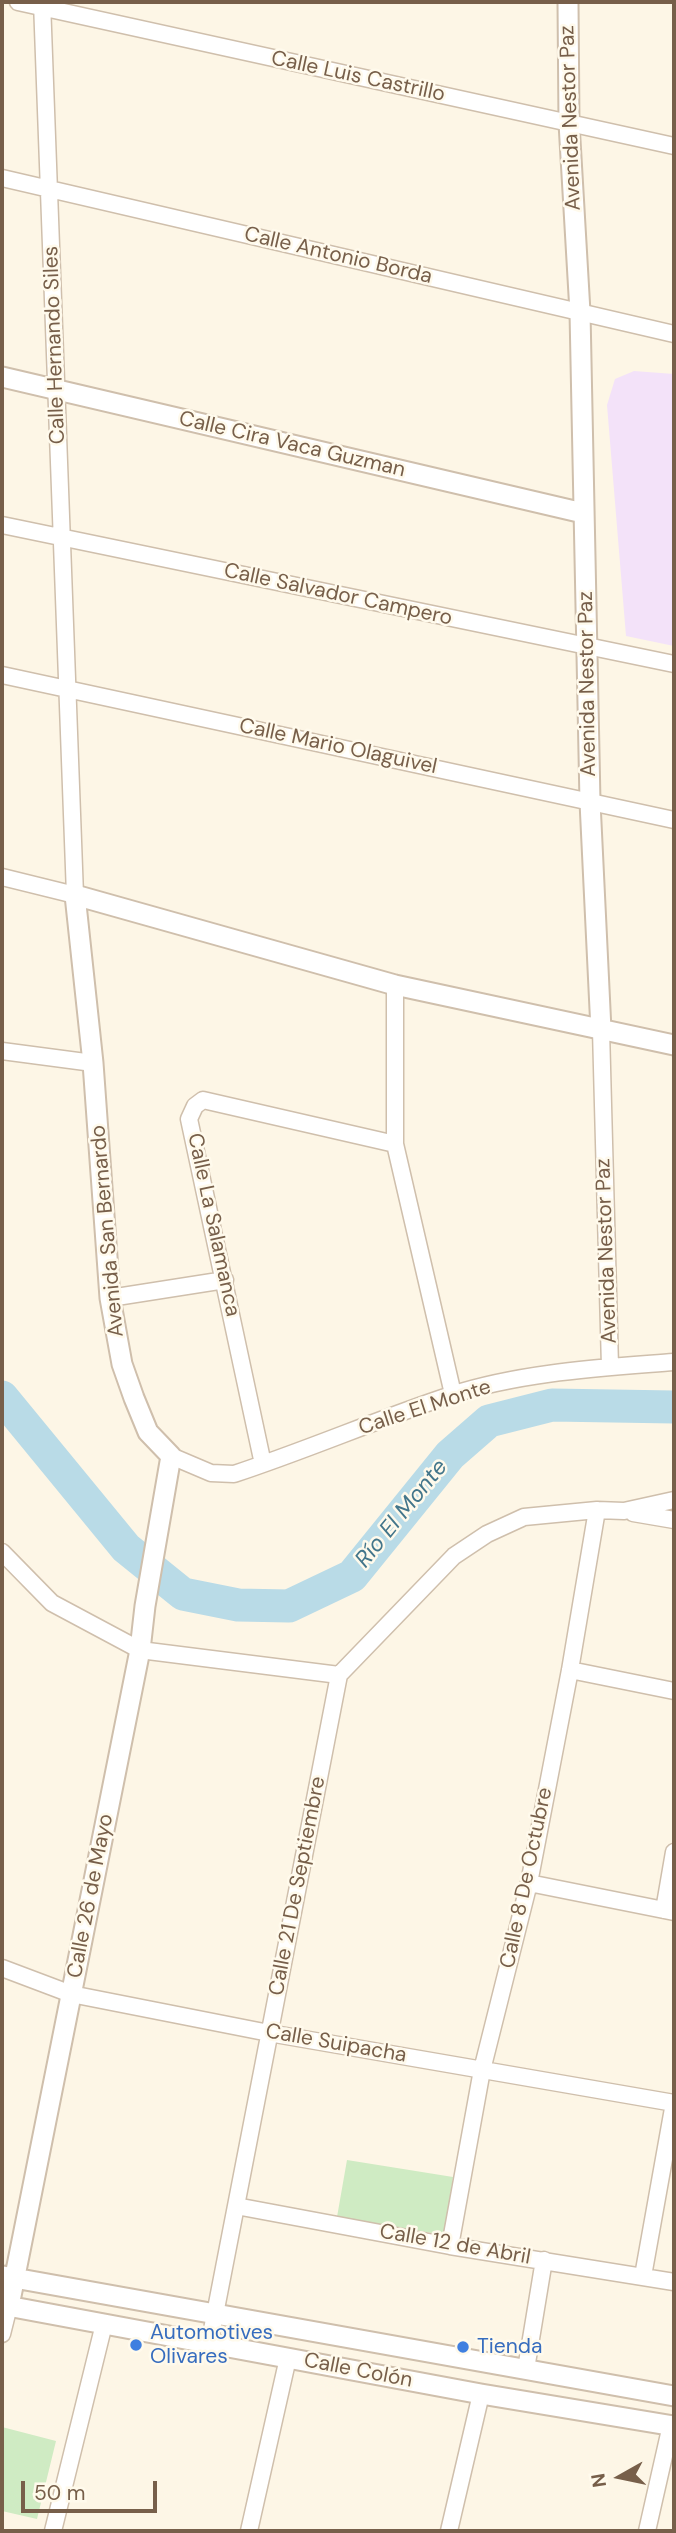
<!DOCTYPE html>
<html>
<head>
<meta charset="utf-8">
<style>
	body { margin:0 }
	#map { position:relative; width:676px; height:2533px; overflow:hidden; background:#fdf6e6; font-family:"DM Sans",sans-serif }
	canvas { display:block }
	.frame { position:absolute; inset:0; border:4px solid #775f4a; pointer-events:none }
	.north { position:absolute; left:585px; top:2442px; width:70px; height:70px; -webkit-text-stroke:5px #fffaec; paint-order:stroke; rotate:261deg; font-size:19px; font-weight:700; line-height:28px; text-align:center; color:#775f4a }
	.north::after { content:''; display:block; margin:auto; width:24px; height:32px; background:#775f4a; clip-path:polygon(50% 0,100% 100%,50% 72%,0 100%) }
	.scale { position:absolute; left:21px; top:2481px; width:136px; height:32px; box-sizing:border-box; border:4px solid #775f4a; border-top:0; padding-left:9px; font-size:21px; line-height:24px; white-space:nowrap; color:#775f4a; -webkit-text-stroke:5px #fffaec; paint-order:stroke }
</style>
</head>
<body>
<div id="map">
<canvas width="676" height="2533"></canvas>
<div class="frame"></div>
<div class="north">N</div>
<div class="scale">50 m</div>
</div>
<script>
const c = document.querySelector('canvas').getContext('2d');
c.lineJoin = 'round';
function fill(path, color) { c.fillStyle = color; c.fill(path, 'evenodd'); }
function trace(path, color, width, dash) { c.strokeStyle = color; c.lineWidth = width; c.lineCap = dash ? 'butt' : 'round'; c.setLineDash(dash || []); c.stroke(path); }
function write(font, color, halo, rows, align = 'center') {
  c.font = font + ' "DM Sans",sans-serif'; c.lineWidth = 5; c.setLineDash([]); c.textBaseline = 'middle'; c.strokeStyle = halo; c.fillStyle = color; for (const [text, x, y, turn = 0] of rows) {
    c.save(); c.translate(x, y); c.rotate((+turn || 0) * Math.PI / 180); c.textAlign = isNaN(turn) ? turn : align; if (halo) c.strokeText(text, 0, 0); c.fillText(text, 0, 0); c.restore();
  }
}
const education = new Path2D(`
	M634,371l40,3v272l-48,-10 -19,-231 8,-26z`);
const green = new Path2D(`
	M347,2160l106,17 -9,58 -107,-18z
	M2,2427l54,14 -19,78 -35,-8z`);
const river = new Path2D(`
	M2,1397l124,151 57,46 55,11 51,1 63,-30 98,-121 39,-34 63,-16 122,2`);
const minor = new Path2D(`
	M18,2l656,144
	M2,178l672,156
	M2,525l672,139
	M2,675l672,145
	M2,877l73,18 -33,-893
	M395,985v159l58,250
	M601,1030l9,337
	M2,1051l91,12
	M110,1298l115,-18
	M171,1456l40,17 23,1c73,-24 144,-55 217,-79 72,-23 149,-27 223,-33
	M263,1464l-74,-345 6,-13 8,-6 192,44
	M633,1513l41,7
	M2,1552l50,51 88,47 199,25 115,-119 33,-22 37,-17 73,-7 27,1 50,-11
	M570,1670l104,21
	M529,1883l145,29
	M664,1910l10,-58
	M2,1968l69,26 198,39 405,70
	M236,2206l214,40 224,36
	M450,2246l32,-176 47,-187 41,-213 27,-160
	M643,2276l31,-173
	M2,2334l7,-28
	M209,2345l130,-670
	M526,2369l18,-109
	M53,2531l51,-207
	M249,2531l39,-173
	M449,2531l32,-137
	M647,2531l24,-106`);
const tertiary = new Path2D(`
	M568,2l1,121 11,189 10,490 11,228
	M2,377l581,136
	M3,2276l671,120
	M2,2305l479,89 193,32
	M9,2306l131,-656 5,-44 26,-150 -23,-24 -14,-34 -12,-34 -12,-66 -17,-235 -18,-168 320,90 279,60`);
const markers = [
	[136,2345,7,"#3f7fe0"],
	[463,2347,7,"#3f7fe0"]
];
const streetNames = [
	["Calle Luis Castrillo",358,77,12],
	["Avenida Nestor Paz",571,118,-92],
	["Calle Antonio Borda",338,256,13],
	["Calle Hernando Siles",55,345,-92],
	["Calle Cira Vaca Guzman",292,445,13],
	["Calle Salvador Campero",338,595,12],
	["Avenida Nestor Paz",588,684,-91],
	["Calle Mario Olaguivel",338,747,12],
	["Calle La Salamanca",213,1225,78],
	["Avenida San Bernardo",108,1231,-95],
	["Avenida Nestor Paz",607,1251,-92],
	["Calle El Monte",425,1408,-18],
	["Calle 8 De Octubre",527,1878,-78],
	["Calle 21 De Septiembre",298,1886,-79],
	["Calle 26 de Mayo",91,1896,-79],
	["Calle Suipacha",336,2044,10],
	["Calle 12 de Abril",455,2245,10],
	["Calle Colón",358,2371,11]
];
const shopNames = [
	["Automotives",150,2333],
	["Olivares",150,2357],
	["Tienda",477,2347]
];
const waterNames = [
	["Río El Monte",402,1514,-51]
];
fill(education, '#f3e2f9');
fill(green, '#cfebc3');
trace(river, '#b9dbe7', 33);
trace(minor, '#cfbfac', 19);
trace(tertiary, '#cfbfac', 23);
trace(minor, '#fff', 16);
trace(tertiary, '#fff', 19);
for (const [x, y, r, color] of markers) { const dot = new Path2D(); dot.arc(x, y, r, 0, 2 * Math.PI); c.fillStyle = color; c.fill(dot); trace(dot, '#fffaec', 2.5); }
write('21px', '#775f4a', '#fffaec', streetNames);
write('21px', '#366cbe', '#fffaec', shopNames, 'left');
write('italic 23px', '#43768b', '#fffaec', waterNames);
</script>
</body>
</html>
